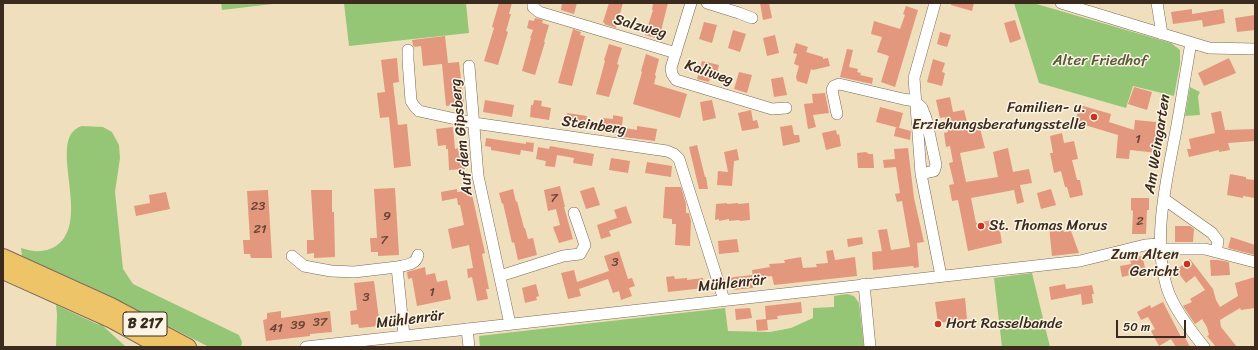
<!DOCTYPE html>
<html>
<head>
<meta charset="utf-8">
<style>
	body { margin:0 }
	#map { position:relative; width:1258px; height:350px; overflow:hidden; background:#f0dfbd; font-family:Sriracha,sans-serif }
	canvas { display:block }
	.frame { position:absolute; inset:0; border:4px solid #3b2a1e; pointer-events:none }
	.scale { position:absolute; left:1116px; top:320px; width:70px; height:18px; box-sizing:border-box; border:2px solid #3b2a1e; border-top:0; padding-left:5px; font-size:12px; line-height:14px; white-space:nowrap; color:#3b2a1e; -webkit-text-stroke:3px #fcf5e5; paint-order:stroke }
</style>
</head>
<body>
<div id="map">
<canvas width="1258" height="350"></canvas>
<div class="frame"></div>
<div class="scale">50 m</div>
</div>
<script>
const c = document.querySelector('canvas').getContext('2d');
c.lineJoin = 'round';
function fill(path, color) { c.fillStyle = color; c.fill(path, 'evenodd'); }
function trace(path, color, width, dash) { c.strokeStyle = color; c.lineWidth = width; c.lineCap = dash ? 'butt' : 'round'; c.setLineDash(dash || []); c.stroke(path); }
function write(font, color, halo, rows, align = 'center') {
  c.font = font + ' Sriracha,sans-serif'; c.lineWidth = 3; c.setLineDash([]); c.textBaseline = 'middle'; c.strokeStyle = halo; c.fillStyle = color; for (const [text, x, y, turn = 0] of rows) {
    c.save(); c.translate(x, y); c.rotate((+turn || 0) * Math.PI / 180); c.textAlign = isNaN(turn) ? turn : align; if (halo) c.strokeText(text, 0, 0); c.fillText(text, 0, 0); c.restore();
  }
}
const green = new Path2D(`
	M221,3h60l-59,7z
	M344,3h122l3,30 -120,13z
	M1014,3h19l138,40 9,7v14l-6,32 -41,-10 -7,22 -87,-25z
	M1190,87l10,5 -2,4 2,19 -15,1z
	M82,126l21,1 9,5 7,13 1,13 -5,34 8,77 10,15 106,51 3,7 -1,5h-32l-105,-54 -82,-37 -1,-8c12,4 24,5 35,-2 38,-25 -12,-109 26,-120z
	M1032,273l18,74h-48l-8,-69z
	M847,294l7,2 5,7 5,44h-384l-1,-11 246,-28 3,23 42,1 21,-4 22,-10v-10l21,-1v-11z
	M56,305l41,19 5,1 24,22h-70l1,-33z`);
const building = new Path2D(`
	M499,3h13l-3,11h2l-5,17 2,1 -10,33 -14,-4 10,-33 -2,-1z
	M562,3h15l-3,11 -13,-4z
	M609,3h14l-7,25 -12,-4 1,-1 -2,-1z
	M653,3h15l-9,36 -14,-4 8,-25h-1z
	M760,3h9l3,15 -9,2z
	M951,3h23l-2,8 -21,-6z
	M906,6l12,4 -23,77 -14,-5 8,-26 -12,-4 5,-15 -11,-3 3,-13 26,8 5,-14 -2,-1z
	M1192,9v5l31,-5 2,14 -22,4 -1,-7 -29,4 -2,-12z
	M1255,15v15l-18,2 -2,-14z
	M535,18l8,2 -1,3 7,2 -5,17h1l-10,33 -13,-4 9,-33h-1l3,-8 -6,-2 2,-8 5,1z
	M1015,20l6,19 -11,4 -6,-20z
	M704,22l13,3 -5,18 -13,-4z
	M573,29l8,3 -1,3 5,1 -13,50 -14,-3z
	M733,30l13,4 -6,18 -12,-4z
	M940,32l11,3 -4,12 -10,-3z
	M775,35l4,18 -12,3 -4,-18z
	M445,36l3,27 11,-1 5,42 -18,2 -4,-42 -19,2 -2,-20 -7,1 -1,-2 -1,-5z
	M796,43l12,4 -2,5 17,5v2l5,-1 2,8 -17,4 -2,-1 -4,15 -10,-3 -1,-4 3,-11 -5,-2 3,-10 -4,-1z
	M609,44l13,4 -5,16 2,1 -10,32 -13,-3 9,-33 -1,-1z
	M847,49l6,1 -4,17 9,2 -1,3 4,1 -1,2 13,3 -1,6 -32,-7z
	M646,54l13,5 -4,16 1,1 -2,8 33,10 -7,24 -47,-14 9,-32 -1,-1z
	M397,58l2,24 -6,1 5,42 9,-1 4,42 -17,2 -5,-51 -9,1 -3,-25 8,-1 -4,-32z
	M1229,58l7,15 -32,13 -6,-13z
	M933,59l12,4 -3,9 3,1 -3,13 -15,-4z
	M702,61l17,4 -2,8 -5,-1 -3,10 -12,-3z
	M739,72l13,3 -5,18 -13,-4z
	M783,77l4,18 -13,2 -3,-18z
	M1134,87l18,5 -5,18 -19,-6z
	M825,93l4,20 -16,2 3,12 -8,2 -4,-25 9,-1 -1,-9z
	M950,97l3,15 11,-2 5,20 11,-2 5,20 -25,5 6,29 32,-5 -5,-25 15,-4 5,24 16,-3 3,14 -12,2 4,17 -7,2 -3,-14 -43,8 5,25 22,-4 4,24 -34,8 -10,-51 -6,1 -3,-16 5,-1 -5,-21 4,-1 -3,-16 -4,1 -2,-14 4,-1 -3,-15 -5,1 -4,-18z
	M485,100l29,5 -2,12 -29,-5z
	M534,100l8,1 -1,5 10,2 -2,12 -19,-3 1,-12h2z
	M712,100l4,18 -13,3 -3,-19z
	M1080,105l31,9 -2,8 25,8 1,-10 21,2 -1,11h5l-2,20 -28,-3 -1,9 -13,-1 2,-23 -43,-13z
	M880,107l23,6 -4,15 -23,-6z
	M751,110l2,11 4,-1 2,8 -17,3 -4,-18z
	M1221,111l4,19 30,-1v12l-27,2 2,7 -11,2v-2l-30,7 -2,-8h4l-2,-10 26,-6 -4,-20z
	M567,113l20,3 -2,11 -19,-2z
	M613,115l10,2 -2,16 -20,-3 2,-12 10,1z
	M792,125l2,10h5l1,7 -17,4 -3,-19z
	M637,126l20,3 -2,12 -32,-4 2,-9 12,2z
	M453,127l2,22 3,-1 1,5 4,-1 2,17 -16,1 -1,-21h-2v-4l-8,1 -2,-17z
	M896,127l15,4 -1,9 -16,-4z
	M836,130l1,5 2,-1 2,12 -15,4 -4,-17z
	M1062,133l2,10 10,-2 4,18 -6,1 5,20h3l3,15 -13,3 -3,-11h-2l-4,-16 -7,2 -4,-20h3l-3,-17z
	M486,138l40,6v-2l8,1 -1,9 -12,-2 -1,5 -29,-5v-3l-6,-1z
	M697,145l8,32h1l2,12h-9l-10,-42z
	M550,146l44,8 -2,12 -19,-3 1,-5 -17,-3 -2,12 -10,-1 1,-5 -10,-2 2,-12 11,2z
	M908,148l6,50 10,44 -7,1 2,24 -5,1 -1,-2 -40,4 -1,-18 10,-1 -4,-21 9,-1 4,21 19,-3 -8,-46 -5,1 -2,-8 5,-1 -4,-26 -12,1 -1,-8 12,-1 -1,-10z
	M737,149l2,11 -5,1 -2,25 -15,-1 1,-14 10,1 -4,-20z
	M866,152l3,2h4l1,14h-16l-1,-15z
	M611,158l19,3 -2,12 -19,-3z
	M647,162l25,4 -1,11 -26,-4z
	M1230,174l16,3v2l9,1v18l-12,-2v2l-16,-3z
	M560,186l5,21h-1l9,32 -14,4 -6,-16 7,-2 -4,-16 -8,2 -4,-21z
	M594,187l6,18 -14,4 -6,-18z
	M665,187h16l5,17v9h3l2,8 -1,25 -15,-1 1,-21h-4v-5l-9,-1z
	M395,188l4,67 -21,1v-4h-7l-1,-14h7l-3,-49z
	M457,189v3l14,-2 14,63 -3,1 7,35h-3l2,10 -11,2 -5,-24 -4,1 -1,-9 6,-1 -4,-23 -17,4 -4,-20 16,-4 -4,-20h-2l-1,-7 -15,3 -1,-9z
	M513,189l3,13 1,-1 7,27h1l3,11 5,-1 4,17 -19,5 -4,-18 -2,1 -9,-40 -1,1 -3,-11z
	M1051,189l5,16 -15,4 -4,-16z
	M268,190l4,68h-21l-1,-4h-6l-1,-14h7l-3,-49z
	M311,190h21v22h2l1,45 -21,1v-5l-7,1v-14h7z
	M166,192l4,17 -34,7 -2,-10 16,-3 -1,-8z
	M1131,198h18v12h-2l-1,24h-14l1,-23 -2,-1z
	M727,203v1l11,-1v1l11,-1 1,17 -10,1 -1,-1 -10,1v-2l-10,2v-2l-4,1 1,-16z
	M626,206l6,17 -23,8 2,5 -10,3 -4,-14 20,-7 -3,-8z
	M1061,225l3,7 7,-1 8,22 -27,3 -3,-30z
	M1175,226h15l4,3 -1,13h-18z
	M862,237l1,7 -15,3 -1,-8z
	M1231,237l24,8v10l-27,-7z
	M737,239l2,13 -20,2 -1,-13z
	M833,250l2,10 20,-3 2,19 -83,9 -2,-9 -19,2 -1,-8 18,-3 -1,-3 16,-1 -1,-3 17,-3 2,11 14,-1 -1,-3 12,-1 -2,-12z
	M619,251l9,28 4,-1 3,8 -6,2 3,8 -11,4 -2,-9 -6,2 -5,-14 -29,10 2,7 -13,3 -7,-26 13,-3 3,12 32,-11 -5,-15z
	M1142,256l4,15 -24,6 -2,-11 11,-2 -1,-5z
	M1190,259l10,13 -2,2 2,-2 13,17 3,11 4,7 18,-11 -3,-13 20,-6v31l-14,2 -1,-2 -20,12 1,7 16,20h-21l-9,-11 2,-1 -2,-8 -5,-8 -7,5 -12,-18 9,-4 -2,-3 15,-9 -10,-14 -9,7 -10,-13z
	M1210,260h8l11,2 1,13 -19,1z
	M425,267l1,8 9,-2 2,9 10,-2 4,19 -34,7 -5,-28 -4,1 -1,-7z
	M752,275l1,13 -20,2 -1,-5h-5l-1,-7z
	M674,276l1,3 12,-1v2l16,-2 1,10 -36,4 -2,-15z
	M374,281l6,45 -21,2 -1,-4 -7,1 -1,-14 7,-1 -3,-27z
	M536,284l3,12 -3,1 1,3 -12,3 -3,-15z
	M1065,284l1,5 26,-4 2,9h-2l1,9 -11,2 -1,-11 -30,6 -2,-13z
	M965,298l2,21 -29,4 -3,-21z
	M801,302l1,11 -25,3 1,3 -11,1 1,10 -11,1 -1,-11 10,-1 -1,-13z
	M1163,302l18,35 3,-1 6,11h-14l-5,-8 -12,7 -8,-15 4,-2 -7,-12 -7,3 -4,-8 13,-7 1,3z
	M750,308l2,10 -16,2 -1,-11z
	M281,311v7l49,-7 2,21 -22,2v2l-44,5 -3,-21 4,-1v-6z`);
const minor = new Path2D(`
	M533,3v4l6,5 137,41
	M691,3l-20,65 1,6 4,6 96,29 14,-1
	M707,3l32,10 13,5
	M935,3l-21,75 7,96 20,102
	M1061,3l148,45 46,1
	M1157,3l5,31
	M1191,43c-5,27 -9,54 -14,82 -9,50 -26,112 -10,163 6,19 24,43 37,59
	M408,50v10l3,41 4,6 4,4 55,12 193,28 7,3 5,5 45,141
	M469,66l9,110 32,148
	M915,101l7,7 4,10 10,47 -2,6 -13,3
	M837,114l-5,-24 2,-4 5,-2 64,15 12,2
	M1164,199l48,34 6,8 -2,11
	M1161,249h44l50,13
	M292,256l12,10 27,5 23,1 43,-5 7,69
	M397,267c9,-2 19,-2 21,-12
	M500,276l63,-20 17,-2 5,-9 -11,-32
	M864,284l6,63
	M467,329l2,18
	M306,347l774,-86 65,-16 15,-1`);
const highway = new Path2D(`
	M3,257l108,49 77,41
	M3,271l109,49 49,27`);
const markers = [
	[1094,117,4,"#c8321e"],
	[981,226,4,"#c8321e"],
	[1187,264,4,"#c8321e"],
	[938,324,4,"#c8321e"]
];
const numberNames = [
	["1",1138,140],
	["7",554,199],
	["23",258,207],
	["9",387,217],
	["2",1140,222],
	["21",260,230],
	["7",384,241],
	["3",615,263],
	["1",432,293],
	["3",366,298],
	["37",320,323],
	["39",298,326],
	["41",276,329]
];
const shields = [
	[145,324,44]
];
const shieldNames = [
	["B 217",145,324]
];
const streetNames = [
	["Salzweg",640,27,16],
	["Kaliweg",709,73,19],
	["Steinberg",594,126,8],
	["Auf dem Gipsberg",462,137,-96],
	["Am Weingarten",1158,144,-81],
	["Mühlenrär",732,284,-6],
	["Mühlenrär",410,320,-7]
];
const parkNames = [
	["Alter Friedhof",1100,61]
];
const poiNames = [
	["Familien- u.",1086,108],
	["Erziehungsberatungsstelle",1086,125],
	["St. Thomas Morus",989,226,"left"],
	["Zum Alten",1179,255],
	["Gericht",1179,272],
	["Hort Rasselbande",946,324,"left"]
];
fill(green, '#95c675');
fill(building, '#e3977c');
trace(minor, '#7a6956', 12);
trace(highway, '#7a6956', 18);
trace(minor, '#fff', 11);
trace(highway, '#eec469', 16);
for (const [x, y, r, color] of markers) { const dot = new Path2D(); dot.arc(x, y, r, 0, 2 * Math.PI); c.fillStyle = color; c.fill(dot); trace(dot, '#fcf5e5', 1.5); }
write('13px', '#654536', null, numberNames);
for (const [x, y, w] of shields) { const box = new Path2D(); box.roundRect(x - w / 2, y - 12, w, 24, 3); c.fillStyle = '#fcf5e5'; c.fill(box); trace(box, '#3b2a1e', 1); }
write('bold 14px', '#3b2a1e', null, shieldNames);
write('15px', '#3b2a1e', '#fcf5e5', streetNames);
write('15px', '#565938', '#fcf5e5', parkNames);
write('15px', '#3b2a1e', '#fcf5e5', poiNames, 'right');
</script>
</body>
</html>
